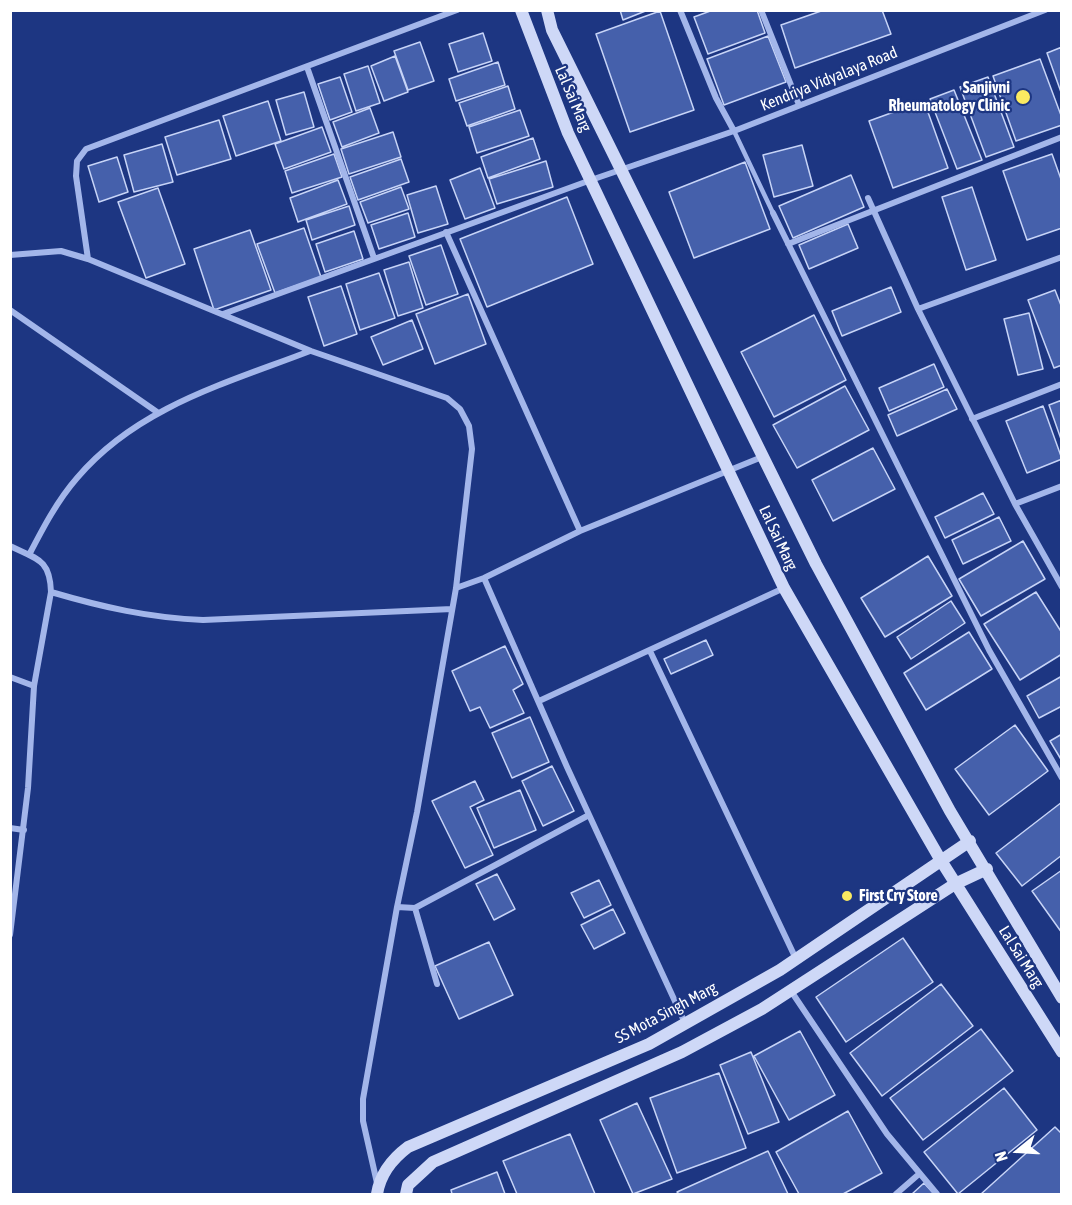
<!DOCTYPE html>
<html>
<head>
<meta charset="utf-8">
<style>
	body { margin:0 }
	#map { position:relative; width:1072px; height:1205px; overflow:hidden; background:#1d3682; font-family:"Asap Condensed",sans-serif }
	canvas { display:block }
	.frame { position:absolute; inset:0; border:12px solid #fff; pointer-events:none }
	.north { position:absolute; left:988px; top:1121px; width:60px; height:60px; -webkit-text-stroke:4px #1d3682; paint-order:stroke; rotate:252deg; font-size:16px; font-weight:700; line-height:24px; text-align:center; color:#fff }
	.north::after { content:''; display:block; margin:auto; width:21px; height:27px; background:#fff; clip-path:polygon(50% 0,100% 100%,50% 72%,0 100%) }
</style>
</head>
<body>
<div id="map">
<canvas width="1072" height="1205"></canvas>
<div class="frame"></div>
<div class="north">N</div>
</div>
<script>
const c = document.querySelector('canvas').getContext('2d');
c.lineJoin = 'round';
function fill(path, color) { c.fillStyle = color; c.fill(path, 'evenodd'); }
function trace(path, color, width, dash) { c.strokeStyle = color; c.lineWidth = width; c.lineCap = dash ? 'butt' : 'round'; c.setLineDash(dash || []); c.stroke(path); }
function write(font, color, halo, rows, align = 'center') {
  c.font = font + ' "Asap Condensed",sans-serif'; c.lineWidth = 4.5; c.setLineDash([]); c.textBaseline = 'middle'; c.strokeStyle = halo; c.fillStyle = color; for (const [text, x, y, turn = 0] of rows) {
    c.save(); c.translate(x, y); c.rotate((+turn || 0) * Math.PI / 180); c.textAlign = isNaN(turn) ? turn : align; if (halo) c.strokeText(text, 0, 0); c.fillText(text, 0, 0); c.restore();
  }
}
const building = new Path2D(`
	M620,10h28l-25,10z
	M713,10h44l8,23 -57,21 -14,-37z
	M824,10h58l9,24 -96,34 -14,-43z
	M660,11l34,99 -64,22 -34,-98z
	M483,33l9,28 -34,11 -9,-28z
	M768,36l18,46 -62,23 -17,-46z
	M420,42l14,39 -26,9 -14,-39z
	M1062,47v48l-15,-42z
	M395,56l13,36 -24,9 -13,-35z
	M1040,59l22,59v7l-46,16 -23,-65z
	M498,62l7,23 -49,16 -7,-22z
	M368,66l12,37 -24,8 -12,-37z
	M340,77l12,35 -22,8 -12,-36z
	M988,77l26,70 -28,10 -26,-70z
	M508,86l7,23 -48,17 -8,-23z
	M954,90l28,70 -25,9 -27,-70z
	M304,92l10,35 -28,8 -10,-35z
	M268,101l13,40 -45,15 -13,-40z
	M924,101l24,67 -55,20 -24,-67z
	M370,108l9,25 -37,14 -9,-25z
	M520,110l9,26 -52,17 -8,-26z
	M219,120l12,39 -54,16 -12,-38z
	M322,127l9,25 -47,17 -9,-25z
	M393,132l8,25 -52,17 -8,-25z
	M533,138l7,21 -52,19 -7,-21z
	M162,144l11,38 -39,10 -10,-37z
	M802,145l11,41 -39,11 -11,-42z
	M334,154l8,23 -50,16 -7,-22z
	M1052,154l10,28v46l-35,12 -24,-69z
	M117,157l11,35 -29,10 -11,-36z
	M401,159l8,23 -51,18 -8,-23z
	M546,161l7,26 -56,17 -8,-25z
	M745,162l25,67 -76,29 -25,-66z
	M480,168l15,40 -30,11 -15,-39z
	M851,175l13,32 -71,31 -14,-32z
	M338,180l9,24 -49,18 -8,-24z
	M436,186l12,38 -30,9 -11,-38z
	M401,187l8,22 -41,14 -8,-21z
	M972,187l24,73 -30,10 -24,-73z
	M158,188l27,76 -39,14 -28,-76z
	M567,197l26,67 -106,43 -27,-68z
	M349,206l6,19 -43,15 -6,-20z
	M408,213l7,24 -36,12 -8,-24z
	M848,224l10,24 -49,21 -10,-24z
	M304,228l17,49 -46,16 -18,-49z
	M250,230l21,60 -57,20 -20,-61z
	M354,231l9,28 -38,13 -9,-28z
	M441,245l17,49 -32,11 -17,-49z
	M409,262l14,46 -25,8 -14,-46z
	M379,273l16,45 -35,12 -14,-46z
	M341,286l16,48 -33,12 -16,-49z
	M891,287l10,25 -59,24 -10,-25z
	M1055,290l7,18v57l-8,3 -26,-68z
	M468,294l18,50 -51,20 -19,-50z
	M1029,313l14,56 -25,6 -14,-56z
	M814,315l32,65 -72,37 -33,-65z
	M412,320l11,29 -40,16 -12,-28z
	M934,364l10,23 -55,24 -10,-23z
	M845,386l24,44 -72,38 -24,-43z
	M947,389l10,20 -60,27 -9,-21z
	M1062,400v42l-13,-37z
	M1043,406l19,53 -35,14 -21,-52z
	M873,448l22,41 -62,32 -21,-41z
	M983,493l11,21 -49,24 -10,-21z
	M999,517l12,24 -48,23 -11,-24z
	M1023,541l22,38 -64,37 -22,-37z
	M928,556l24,40 -67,41 -24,-39z
	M1036,592l26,41v21l-42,26 -36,-56z
	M951,601l14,22 -54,36 -14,-22z
	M969,632l23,37 -66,41 -22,-37z
	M706,640l7,15 -42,19 -7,-15z
	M505,646l18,38 -10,6 11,23 -34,15 -10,-21 -10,4 -18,-40z
	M1062,676v30l-23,12 -12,-22z
	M530,717l19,45 -37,16 -20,-45z
	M1015,725l33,46 -59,44 -34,-46z
	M1062,734v27l-12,-20z
	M552,766l22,45 -31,15 -21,-45z
	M475,781l9,19 -14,7 23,48 -28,13 -33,-67z
	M520,790l16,40 -42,18 -17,-40z
	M1062,802v53l-40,31 -26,-33z
	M1062,870v63l-30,-42z
	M497,874l18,35 -21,11 -18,-36z
	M599,880l12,25 -27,13 -13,-25z
	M613,909l12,24 -31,16 -13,-24z
	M903,938l30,44 -87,60 -30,-45z
	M489,942l24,53 -54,24 -24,-53z
	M941,984l32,42 -91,70 -32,-43z
	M981,1029l32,42 -90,69 -33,-42z
	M800,1031l35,64 -46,25 -35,-64z
	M751,1052l28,70 -31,12 -28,-69z
	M719,1073l27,75 -69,25 -27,-75z
	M1004,1088l33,42 -79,64 -34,-42z
	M637,1103l35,76 -39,15 -33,-74z
	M848,1111l34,62 -39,21h-44l-23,-42z
	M1055,1127l7,7v60h-81z
	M570,1134l25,60h-78l-14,-33z
	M768,1151l20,43h-109l-2,-2z
	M497,1172l8,22h-53l-1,-4z
	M924,1183l10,11h-22z`);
const lane = new Path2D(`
	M734,131l39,82`);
const street = new Path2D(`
	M680,10l36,88 18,33
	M761,10l38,95
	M307,67l67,191
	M868,198l50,111
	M773,213l216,437 73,128
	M446,232l134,299
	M788,244l274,-107
	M10,255l51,-4 27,8 223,92 136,47 13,11 9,17 3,23 -16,139 -39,224 -20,95 -34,192v22l14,62
	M1062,257l-144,52 97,195 47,83
	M88,259l-12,-83 1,-15 9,-12 371,-139
	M10,310l147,102
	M223,314l368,-134 143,-49 311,-121
	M972,419l90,-35
	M1015,504l47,-18
	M10,546c27,13 40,13 41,46l-17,94
	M29,555c14,-27 28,-54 48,-77 60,-71 150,-95 233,-127
	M484,578l83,189 118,256
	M456,588l28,-10 96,-47 182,-74
	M51,592c51,15 99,26 152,28l249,-11
	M650,651l146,308
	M10,677l24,9 -6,102 -18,147
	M539,701l245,-113
	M10,828l14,2
	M397,907l18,1
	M437,984l-22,-76 174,-93
	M791,991l96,143 50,60
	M896,1194l23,-20`);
const secondary = new Path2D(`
	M521,10l47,123 216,455 156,271 122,193
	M547,10l5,20 264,534 134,247 112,187
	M377,1194c3,-19 15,-35 31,-47l241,-103 131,-74 190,-129
	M406,1194l2,-9 25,-23 249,-110 80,-43 193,-125 32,-15`);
const markers = [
	[1023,97,8,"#faea61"],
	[847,896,6,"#faea61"]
];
const streetNames = [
	["Kendriya Vidyalaya Road",829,79,-22],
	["Lal Sai Marg",573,99,67],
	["Lal Sai Marg",778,538,65],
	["Lal Sai Marg",1021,957,58],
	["SS Mota Singh Marg",666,1013,-28]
];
const poiNames = [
	["Sanjivni",1010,88],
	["Rheumatology Clinic",1010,106],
	["First Cry Store",859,896,"left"]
];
fill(building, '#4560ab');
trace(building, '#c7d4f7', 1.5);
trace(lane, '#a3b6ea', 4.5);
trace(street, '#a3b6ea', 6);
trace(secondary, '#ced8f7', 12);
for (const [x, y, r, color] of markers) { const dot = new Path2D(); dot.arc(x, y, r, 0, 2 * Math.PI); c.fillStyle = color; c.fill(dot); trace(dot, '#1d3682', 2); }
write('16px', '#fff', '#1d3682', streetNames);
write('bold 16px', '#fff', '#1d3682', poiNames, 'right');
</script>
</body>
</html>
